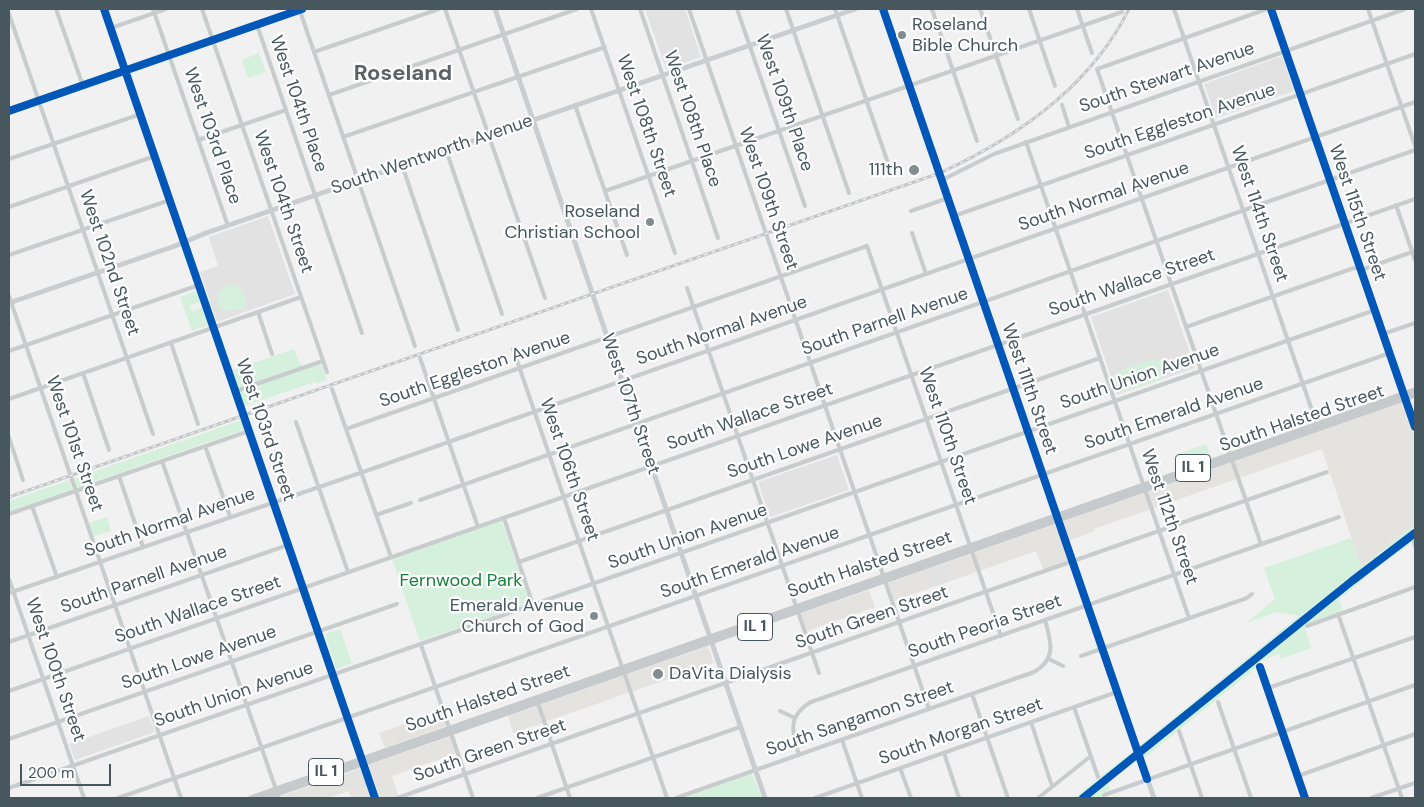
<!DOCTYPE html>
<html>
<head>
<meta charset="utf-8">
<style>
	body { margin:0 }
	#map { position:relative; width:1424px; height:807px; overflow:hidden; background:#f1f1f1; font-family:"DM Sans",sans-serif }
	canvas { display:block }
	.frame { position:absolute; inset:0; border:10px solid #47575e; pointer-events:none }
	.scale { position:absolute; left:20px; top:764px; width:91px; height:22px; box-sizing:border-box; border:2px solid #47575e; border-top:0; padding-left:6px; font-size:15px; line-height:18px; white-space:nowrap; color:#47575e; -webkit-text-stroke:4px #fff; paint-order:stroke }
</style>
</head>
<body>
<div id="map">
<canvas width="1424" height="807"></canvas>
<div class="frame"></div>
<div class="scale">200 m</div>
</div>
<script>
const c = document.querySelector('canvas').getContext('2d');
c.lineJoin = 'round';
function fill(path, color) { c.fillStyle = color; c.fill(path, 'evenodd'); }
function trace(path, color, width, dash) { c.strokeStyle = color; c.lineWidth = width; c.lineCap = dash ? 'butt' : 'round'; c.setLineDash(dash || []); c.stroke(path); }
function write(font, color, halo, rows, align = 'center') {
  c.font = font + ' "DM Sans",sans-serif'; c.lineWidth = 4.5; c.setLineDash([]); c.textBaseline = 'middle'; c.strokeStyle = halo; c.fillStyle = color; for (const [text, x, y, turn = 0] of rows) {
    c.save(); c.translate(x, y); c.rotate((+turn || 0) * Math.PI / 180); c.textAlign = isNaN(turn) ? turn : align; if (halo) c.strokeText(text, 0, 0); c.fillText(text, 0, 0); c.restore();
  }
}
const commercial = new Path2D(`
	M1403,402l12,36v86l-54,43 -39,-118 -228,80 1,2 -27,10 -6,-19z
	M1056,524l14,38 -26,9 -8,-20 -85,30 -6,-18z
	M922,571l6,18 -34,12 -6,-18z
	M869,590l6,17 -70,25 -6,-18z
	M708,646l6,17 -201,70 -5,-17z
	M441,711l5,15 -61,22 -6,-15z
	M452,736l5,17 -65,23 7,22h-19l-12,-33z
	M362,768l11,30h-22l-2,-7 -21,7h-47v-2z`);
const education = new Path2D(`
	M645,9h40l16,48 -35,12z
	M1282,56l12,35 -78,27 -12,-34z
	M268,216l27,78 -78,28 -17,-50 18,-6 -9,-29z
	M1168,290l27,78 -78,27 -26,-78z
	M837,455l12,35 -79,27 -12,-35z
	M945,563l6,18 -23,8 -6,-18z
	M149,716l6,16 -80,28 -6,-16z`);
const green = new Path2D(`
	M259,53l7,19 -18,6 -6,-18z
	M232,285l4,1 8,9 2,8 -3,6 -21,2c-8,-11 -4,-24 10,-26z
	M196,291l4,11 -10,3 2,6 10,-3 6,17 -16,6 -12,-34z
	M294,349l5,13 6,7 16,-5 6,16 -11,4 -1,-2 -71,24 -12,-36z
	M1152,359c8,0 13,4 13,12l-4,8 -35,12h-4l-7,-4 -2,-8 4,-7z
	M242,420l3,9 -169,59 -3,-9z
	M1206,444l5,14 -31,10 -5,-13z
	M69,480l3,10 -63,22v-11z
	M107,517l4,14 -17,5 -5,-13z
	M502,521l28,82 -110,38 -28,-82z
	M1415,524v16c-14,11 -28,20 -42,31 -12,9 -21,20 -34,28l4,12 -39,14 7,23 -30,11 -2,-5 -18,7v3l-118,95 -4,-13 160,-130 -22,-4 -31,11 29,-24 -11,-31 87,-30 10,29z
	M340,629l12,34 -16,6 -11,-35z
	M1134,750l3,10 -29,23 2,7 -9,3 2,5h-29z
	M752,774l10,24h-79l68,-24z`);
const street = new Path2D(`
	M56,9l27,77
	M153,9l75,217
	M202,9l125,363
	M301,9v5l114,332
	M445,9l100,289
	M591,9l84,244
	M640,9l78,229
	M689,9l240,700
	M737,9l68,197
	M786,9l63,184
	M835,9l55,160
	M932,9l45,132
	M980,9l38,110
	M1029,9l26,77
	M1077,9l15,44
	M1174,9l143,416
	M1368,9l47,137
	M9,14l144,420
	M257,25l105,308
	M111,28l55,-19
	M314,52l125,-43
	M329,95l248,-86
	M575,105l52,150
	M1062,105l7,22
	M343,137l262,-90
	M198,140l88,-30
	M1026,142l163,476
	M446,150l56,164
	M9,159l132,-45
	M402,165l56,165
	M942,180l52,-26 411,-145
	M605,191l517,-179
	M1396,205l19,55
	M9,207l146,-51
	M911,211l37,-13
	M954,216l461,-162
	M912,233l14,41
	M9,255l161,-55
	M687,288l132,385
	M9,296l172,502
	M258,312l14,42
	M1186,327l168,-59 10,1 51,-18
	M1383,334l32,-11
	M171,343l27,81
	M513,349l154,449
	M9,351l190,-66
	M420,358l58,169
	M83,373l26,77
	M332,389l59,168
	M236,391l87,-30
	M9,399l292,-102
	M296,422l52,150
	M346,429l521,-183 134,390
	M9,437l14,43
	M205,446l25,70
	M162,461l117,337
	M119,476l24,71
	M420,500l995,-350
	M32,506l25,71
	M9,514l240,-83
	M376,515l35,-12
	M504,518l29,87
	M1414,542l1,4
	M1261,544l-164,-475 170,-60
	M519,562l581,-204
	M9,579l75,219
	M9,593l357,-122 1049,-369
	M1338,614l64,184
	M1307,626l108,-39
	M9,642l279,-97
	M421,645l52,153
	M1081,656l166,-58 5,-4
	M1049,659l14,7
	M1260,667l45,131
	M1268,688l147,-51
	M9,691l1406,-492
	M972,694l36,104
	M1218,702l33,96
	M538,703l32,95
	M1074,707l24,70
	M780,711l15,7
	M1031,722l21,64
	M1179,731l23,67
	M9,739l388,-135
	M842,740l20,58
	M944,753l15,45
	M799,755c-7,-23 -12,-39 12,-53l528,-185
	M900,768l11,30
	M1298,776l117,-42
	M9,788l1366,-478
	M118,798l1272,-445
	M397,798l930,-326
	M537,798l203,-71
	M676,798l358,-126c23,-13 17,-30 11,-52
	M815,798l302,-106
	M1038,798l53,-42
	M1105,798l-1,-3 311,-110
	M1371,798l44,-15`);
const secondary = new Path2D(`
	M104,9l271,789
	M495,9l270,789
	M883,9l271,789
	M1271,9l144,418
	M9,111l293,-102
	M9,303l166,-57 31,-13 649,-224`);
const primary = new Path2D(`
	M251,798l1164,-408
	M265,798l1150,-403`);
const rail = new Path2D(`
	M9,497l931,-324c76,-35 151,-87 189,-164`);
const cycleway = new Path2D(`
	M104,9l271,789
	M883,9l264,770
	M1271,9l144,418
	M9,111l293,-102
	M1260,667l45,131
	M1083,798l269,-217 63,-48`);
const markers = [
	[902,35,5,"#828d91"],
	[914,170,6,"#828d91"],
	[650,222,5,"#828d91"],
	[594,616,5,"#828d91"],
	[658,674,6,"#828d91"]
];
const shields = [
	[1193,468,35],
	[755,627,35],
	[326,772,35]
];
const shieldNames = [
	["IL 1",1193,468],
	["IL 1",755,627],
	["IL 1",326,772]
];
const poiNames = [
	["Roseland",912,25,"left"],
	["Bible Church",912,46,"left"],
	["111th",903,170],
	["Roseland",640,212],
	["Christian School",640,233],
	["Emerald Avenue",584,606],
	["Church of God",584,627],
	["DaVita Dialysis",669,674,"left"]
];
const streetNames = [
	["South Stewart Avenue",1167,78,-19],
	["West 109th Place",784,103,71],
	["West 104th Place",298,104,71],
	["West 108th Place",692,119,71],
	["South Eggleston Avenue",1180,122,-19],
	["West 108th Street",646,126,71],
	["West 103rd Place",212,136,71],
	["South Wentworth Avenue",432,155,-19],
	["South Normal Avenue",1104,197,-19],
	["West 109th Street",768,199,71],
	["West 104th Street",283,202,71],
	["West 115th Street",1357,213,71],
	["West 114th Street",1259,214,71],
	["West 102nd Street",109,263,71],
	["South Wallace Street",1132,283,-19],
	["South Parnell Avenue",885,322,-19],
	["South Normal Avenue",722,331,-19],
	["South Eggleston Avenue",475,370,-19],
	["South Union Avenue",1140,377,-19],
	["West 111th Street",1029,389,71],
	["West 107th Street",630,404,71],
	["South Emerald Avenue",1174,414,-19],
	["South Wallace Street",750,417,-19],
	["South Halsted Street",1302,419,-19],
	["West 103rd Street",265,430,71],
	["West 110th Street",947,436,71],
	["West 101st Street",74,444,71],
	["South Lowe Avenue",805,447,-19],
	["West 106th Street",569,470,71],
	["West 112th Street",1169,517,71],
	["South Normal Avenue",170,523,-19],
	["South Union Avenue",688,537,-19],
	["South Emerald Avenue",750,563,-19],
	["South Halsted Street",870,565,-19],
	["South Parnell Avenue",144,580,-19],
	["South Wallace Street",198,610,-19],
	["South Green Street",872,618,-19],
	["South Peoria Street",985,627,-19],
	["South Lowe Avenue",199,658,-19],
	["West 100th Street",55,670,71],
	["South Union Avenue",234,695,-19],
	["South Halsted Street",488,699,-19],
	["South Sangamon Street",860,719,-19],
	["South Morgan Street",961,732,-19],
	["South Green Street",490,751,-19]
];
const parkNames = [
	["Fernwood Park",461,581]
];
const districtNames = [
	["Roseland",403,74]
];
fill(commercial, '#e5e3df');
fill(education, '#e3e2e3');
fill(green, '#d5f0dc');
trace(street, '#c8cccd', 4);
trace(secondary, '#cacdd0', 5);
trace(primary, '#c6cacc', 5.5);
trace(rail, '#c4c6c7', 3);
trace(rail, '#fff', 1, [4]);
trace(cycleway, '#0057b8', 8);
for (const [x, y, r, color] of markers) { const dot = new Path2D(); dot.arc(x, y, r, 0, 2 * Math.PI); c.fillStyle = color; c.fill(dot); trace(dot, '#fff', 2); }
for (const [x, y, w] of shields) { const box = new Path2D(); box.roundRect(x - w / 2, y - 13.5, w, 27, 4); c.fillStyle = '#fff'; c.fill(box); trace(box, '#47575e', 1); }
write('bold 16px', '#47575e', null, shieldNames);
write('18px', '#47575e', '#fff', poiNames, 'right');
write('18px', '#47575e', '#fff', streetNames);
write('18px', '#16813b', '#fff', parkNames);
write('bold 22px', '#5c6165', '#fff', districtNames);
</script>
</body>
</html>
